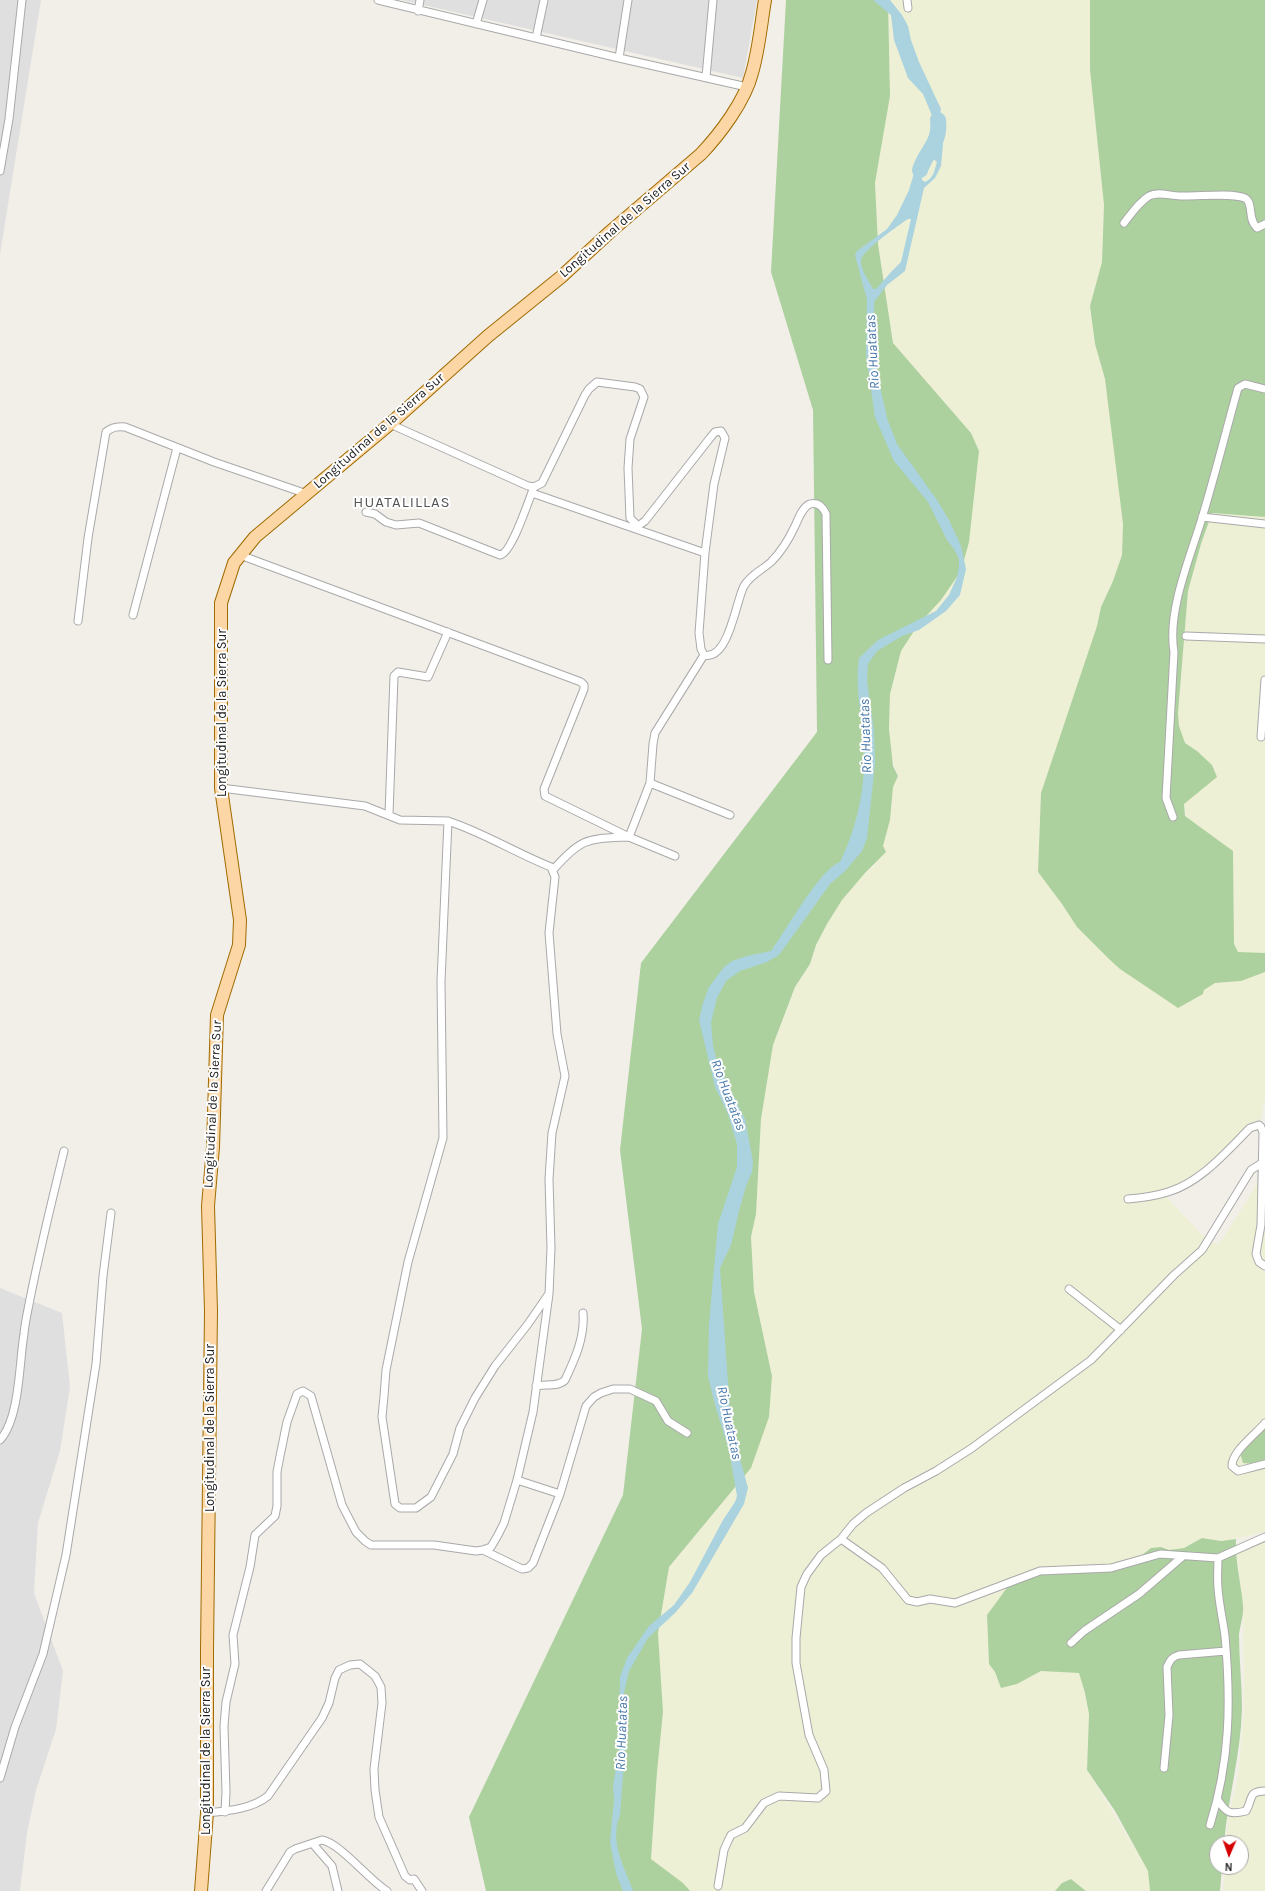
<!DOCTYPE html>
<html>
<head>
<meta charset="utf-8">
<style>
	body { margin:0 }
	#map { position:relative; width:1265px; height:1891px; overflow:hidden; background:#f2efe9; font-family:Karla,sans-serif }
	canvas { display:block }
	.north { position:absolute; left:1209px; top:1835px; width:40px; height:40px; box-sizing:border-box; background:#fff; border:1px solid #a7a7a7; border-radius:50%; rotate:182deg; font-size:11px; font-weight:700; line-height:16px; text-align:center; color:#222 }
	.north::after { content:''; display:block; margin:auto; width:14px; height:18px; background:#d40000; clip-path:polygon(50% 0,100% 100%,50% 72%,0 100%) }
</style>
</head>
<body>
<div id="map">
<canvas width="1265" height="1891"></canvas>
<div class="north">N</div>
</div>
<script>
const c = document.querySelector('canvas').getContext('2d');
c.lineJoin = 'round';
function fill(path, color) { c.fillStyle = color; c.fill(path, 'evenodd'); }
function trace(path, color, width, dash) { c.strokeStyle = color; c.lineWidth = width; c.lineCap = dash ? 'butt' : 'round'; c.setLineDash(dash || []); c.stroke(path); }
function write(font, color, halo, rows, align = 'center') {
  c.font = font + ' Karla,sans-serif'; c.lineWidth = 4; c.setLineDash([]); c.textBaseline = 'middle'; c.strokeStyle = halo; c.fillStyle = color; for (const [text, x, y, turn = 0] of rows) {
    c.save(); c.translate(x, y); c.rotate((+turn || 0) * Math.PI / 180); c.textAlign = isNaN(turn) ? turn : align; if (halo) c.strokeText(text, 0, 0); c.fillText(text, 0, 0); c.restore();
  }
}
const residential = new Path2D(`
	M0,0h41l-41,254z
	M402,0h355l-14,78z
	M0,1288l62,25 8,74 -10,64 -22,72 -4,70 29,78 -7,58 -20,61 -9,43 -7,58h-20z`);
const farmland = new Path2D(`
	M888,0h202v70l14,135 -2,57 -12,44 5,38 10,35 12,87 6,58 -1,31 -9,26 -12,26 -4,19 -56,167 -3,79 31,41 51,56 58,39 37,-25 26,-2 24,-9v129l-2,3 -1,13 -39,42 -50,29 -13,2 48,51 11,3 31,-48 15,-30v262l-11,12 -6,3 17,22v67l-21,5 -23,4 -19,-3 -18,10 -15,2 -8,-3 -25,12 -31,6 -100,27 -18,23 2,49 6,8 6,16 16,-4 24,-13 38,1 6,21 4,21 -2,56 62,101 1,20h-64l-15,-12 -9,4 -7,8h-365l-7,-8 -32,-24 6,-87 6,-60 -5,-79 11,-66 82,-99 21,-92 -18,-84 -3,-55 5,-23 5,-95 12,-74 22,-58 15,-23 6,-19 11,-21 15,-24 23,-27 10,-8 8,-19 7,-26 3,-33 5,-11 -6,-17 -3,-30 1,-35 11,-43 17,-26 53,-192 -78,-90 -15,-99 -3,-61 15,-87z
	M1212,513l53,4v436l-5,1 -22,-2 -4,-8 -1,-93 -48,-35 -1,-12 13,-53 -12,-7 -6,-18 -1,-13 10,-122 13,-47z
	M1265,1540v351h-42l2,-24h16v-24h-15l3,-28 9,-39 6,-67 -1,-103 -7,-57z`);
const forest = new Path2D(`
	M786,0h102l2,96 -15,87 3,61 15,99 78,90 8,18 -10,91 -8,29 -20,29 -23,25 -17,26 -11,43 -1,35 4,37 5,10 -5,11 -3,33 -7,26 3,6 -21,21 -23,27 -15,24 -11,21 -6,19 -15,23 -22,58 -12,74 -5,95 -5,23 3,55 18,84 -3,41 -18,51 -82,99 -11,66 5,79 -6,60 -6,87 32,24 7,8h-204l-17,-74 154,-322 19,-166 -22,-179 21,-187 176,-231 -4,-322 -42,-138z
	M1090,0h175v517l-53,-4 -11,31 -13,47 -10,122 1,13 6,17 12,8 15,14 5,12 -33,27 1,12 48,35 1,93 4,8 27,1v19l-24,9 -26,2 -11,7 -1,4 -25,14 -58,-39 -11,-10 -32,-32 -15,-23 -24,-32 3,-79 56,-167 4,-19 12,-26 9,-26 1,-31 -18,-145 -10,-35 -5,-38 12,-44 2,-57 -14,-135z
	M1265,1428v37l-22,-2 -3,-10c8,-9 17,-16 25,-25z
	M1202,1538l19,3 15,-2c-1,22 5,44 7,66 1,10 -3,20 -4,30 0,24 3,48 3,73 -1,46 -14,90 -18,135h-7v24h5l-2,24h-70l-2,-20 -33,-60 -28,-41 2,-56 -4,-21 -6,-20 -38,-2 -24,13 -16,4 -6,-16 -6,-8 -2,-49 22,-30 20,-10 94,-13 14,-3 14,-11 10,-1 8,3 15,-2z
	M1071,1879l15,12h-31l7,-8z`);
const water = new Path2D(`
	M873,0h17l12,15 6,11 3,14 8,22 22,47 -1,5 3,31 -2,21 -6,12 -11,10 -19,83 -18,14 -13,17 1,47 4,33 8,36 10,26 40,56 12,20 12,26 5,23 -6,26 -14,16 -27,19 -17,6 -25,15 -9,13 -1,17 7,49 1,34 -8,74 -5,13 -17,20 -15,13 -51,71 -12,7 -27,9 -14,10 -9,17 -6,25 2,22 4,18 28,56 8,43 -1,10 -6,14 -7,25 -8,34 -11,23 11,158 17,62 -4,16 -52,89 -17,20 -27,25 -19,33 -5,22 1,55 -5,67c-11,27 4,51 13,76h-10l-7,-18 -6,-31 4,-42 -1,-14 6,-36 1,-73 7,-19 22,-32 25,-21 16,-23 33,-62 12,-18 2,-6 -8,-46 -14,-45 -7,-29 1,-52 9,-100 19,-57v-23l-9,-30 -13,-27 -16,-67 4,-17 6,-16 15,-20 8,-6 15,-5 24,-5c15,-20 48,-81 69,-89 16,-32 25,-71 24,-107 0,-32 -10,-64 -5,-97l19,-18 58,-29 13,-16 8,-18 2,-10v-8l-5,-10 -7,-9 -19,-38 -34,-41 -19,-44 -9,-63 1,-54 -12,-45 2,-4 30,-22 10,-14 12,-25 10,-34 4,-5h10l1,-2 1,-13 -2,-18 -10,-24 -15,-16 -14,-38 -3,-25zM933,159l4,3c-3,9 -3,16 -12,20l-3,-2c-1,-11 0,-18 11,-21zM908,219h3l-10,43 -9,9 -16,18h-3c-4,-8 -13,-20 -12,-29 2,-10 38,-35 47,-41z`);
const river = new Path2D(`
	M920,170c6,-19 21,-27 18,-50`);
const minor = new Path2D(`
	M378,0l241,58 128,29
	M907,0l1,8
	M418,11l2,-11
	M476,24l7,-24
	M536,38l8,-38
	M619,58l9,-58
	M706,77l7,-77
	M0,171l9,-52 13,-119
	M1124,223c7,-9 15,-21 25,-27 9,-5 21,0 31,0 16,1 50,-4 65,2 9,5 2,21 12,30l8,-4
	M390,424l138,62 6,1 8,-4 43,-88 4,-6 8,-7 38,5 5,2 4,8 -14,42 -2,29 2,50 8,8 7,-5 65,-83 5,-6 6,-1 4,7 -11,46 -9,69 -6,80 2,16 3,6c25,6 32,-55 40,-69 6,-11 18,-16 27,-24 10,-10 18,-23 24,-36 3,-6 7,-19 15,-22 8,-2 13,3 16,10l2,146
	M532,493l173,60
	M366,512l9,2 11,8 10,3 23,-2 81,32c12,-2 29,-56 34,-68
	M1202,517l63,7
	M240,555l341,127 3,3v4l-40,100 1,7 84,41 46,19
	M133,615l44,-167
	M78,621l10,-83 18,-106c6,-5 11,-6 19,-5l89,35 93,32
	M1186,636l79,3
	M1261,737l4,-57
	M650,783l80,32
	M221,788l144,18 35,14 48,1 -7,160 2,157 -35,124 -22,108 -2,26 -2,21 13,87 5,4h16l15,-11 22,-43 7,-26 15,-30 20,-32 33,-42 20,-29
	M389,814l5,-138 4,-4 30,5 20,-45
	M1173,817l-7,-19 8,-146c-7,-41 16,-94 28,-134 13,-43 24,-87 36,-130l7,-4 20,5
	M553,870c29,-33 34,-31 76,-33l21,-54 3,-39 2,-11 49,-78
	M1128,1199c13,-1 27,-3 40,-7 33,-10 58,-40 82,-64l9,-3 2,2 2,6 -2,92 -5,29 3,8 6,4
	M1069,1289l52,41
	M536,1386c9,-2 23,1 29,-6 10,-21 20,-43 18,-67
	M1265,1423c-9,11 -33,28 -33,43l6,5 27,-7
	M0,1440c20,-22 19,-77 24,-106 1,-12 4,-24 6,-35 10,-50 22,-99 34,-148
	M517,1480l43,14
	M841,1539l41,29 26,32 9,2 13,-3 25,4 85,-32 71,-3 49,-14 58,4 47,-21
	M483,1550l39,19 6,-1 5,-5 27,-69 26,-88 8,-9 7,-4 12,-4h17l26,12 12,20 19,12
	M1071,1643l13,-12 55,-37 43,-37
	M1164,1768l5,-53 -2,-48c3,-7 5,-10 12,-12l47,-4
	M0,1778l15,-51 28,-73 23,-99 30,-191 7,-88 8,-63
	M1218,1800c8,13 12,15 28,11 7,-12 2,-20 19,-20
	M225,1812l1,-20 -2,-66 2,-24 9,-38 -2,-29 17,-68 5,-32 20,-19 2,-10v-34l3,-16 7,-34 10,-28 6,-3 8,5 31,109 14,27 9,9 6,4h63l42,6 7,-1 8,-3 7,-12 6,-12 13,-43 16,-68 16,-118 2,-46 -2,-69 3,-46 13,-57 -8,-42 -8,-101 6,-56 -4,-10c-35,-14 -67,-34 -103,-46
	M207,1813c21,-2 45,-4 61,-17l54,-78 7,-15 6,-25 4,-8 11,-5 10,-1 15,12 6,11 1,16 -8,66 1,21 4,27 26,59 5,4 4,-1 8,12
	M1210,1825c20,-64 21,-122 15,-189 -2,-16 -6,-32 -7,-48 -1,-10 0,-20 0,-30
	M313,1844l19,22 6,25
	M718,1886l6,-36 4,-9 3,-6 14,-7 19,-25 15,-7 39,2 8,-7 -2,-21 -15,-35 -13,-72v-25l5,-51 6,-13 14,-19 20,-16 12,-15 13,-11 38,-25 32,-17 36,-23 119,-88 83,-85 28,-25 49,-80 11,-7
	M266,1891l24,-39 5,-3 27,-9c18,3 46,39 65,51`);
const primary = new Path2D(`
	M201,1891l6,-78v-163l4,-339 -3,-105 5,-59 4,-132 22,-70 1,-25 -19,-132v-185l13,-40 21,-26 135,-113 98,-88 73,-59 50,-46 90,-77c19,-20 44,-53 51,-81 7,-24 9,-49 13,-73`);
const streetNames = [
	["Longitudinal de la Sierra Sur",625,220,-41],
	["Longitudinal de la Sierra Sur",379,431,-41],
	["Longitudinal de la Sierra Sur",222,713,-90],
	["Longitudinal de la Sierra Sur",213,1104,-87],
	["Longitudinal de la Sierra Sur",210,1428,-90],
	["Longitudinal de la Sierra Sur",206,1751,-90]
];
const waterNames = [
	["Rio Huatatas",873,352,-93],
	["Rio Huatatas",866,736,-92],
	["Rio Huatatas",728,1095,69],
	["Rio Huatatas",729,1423,78],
	["Rio Huatatas",622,1733,-88]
];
const quarterNames = [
	["HUATALILLAS",402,503]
];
fill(residential, '#e0dfdf');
fill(farmland, '#eef0d5');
fill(forest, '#add19e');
fill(water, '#aad3df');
trace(river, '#aad3df', 16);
trace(minor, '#a9a9a9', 9);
trace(primary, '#a06b00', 14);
trace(minor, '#fff', 7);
trace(primary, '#fcd6a4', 12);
write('13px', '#222', '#fff', streetNames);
write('italic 14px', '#4a7aab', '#fff', waterNames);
c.letterSpacing = '1px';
write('15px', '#555', '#fff', quarterNames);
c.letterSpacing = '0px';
</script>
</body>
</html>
